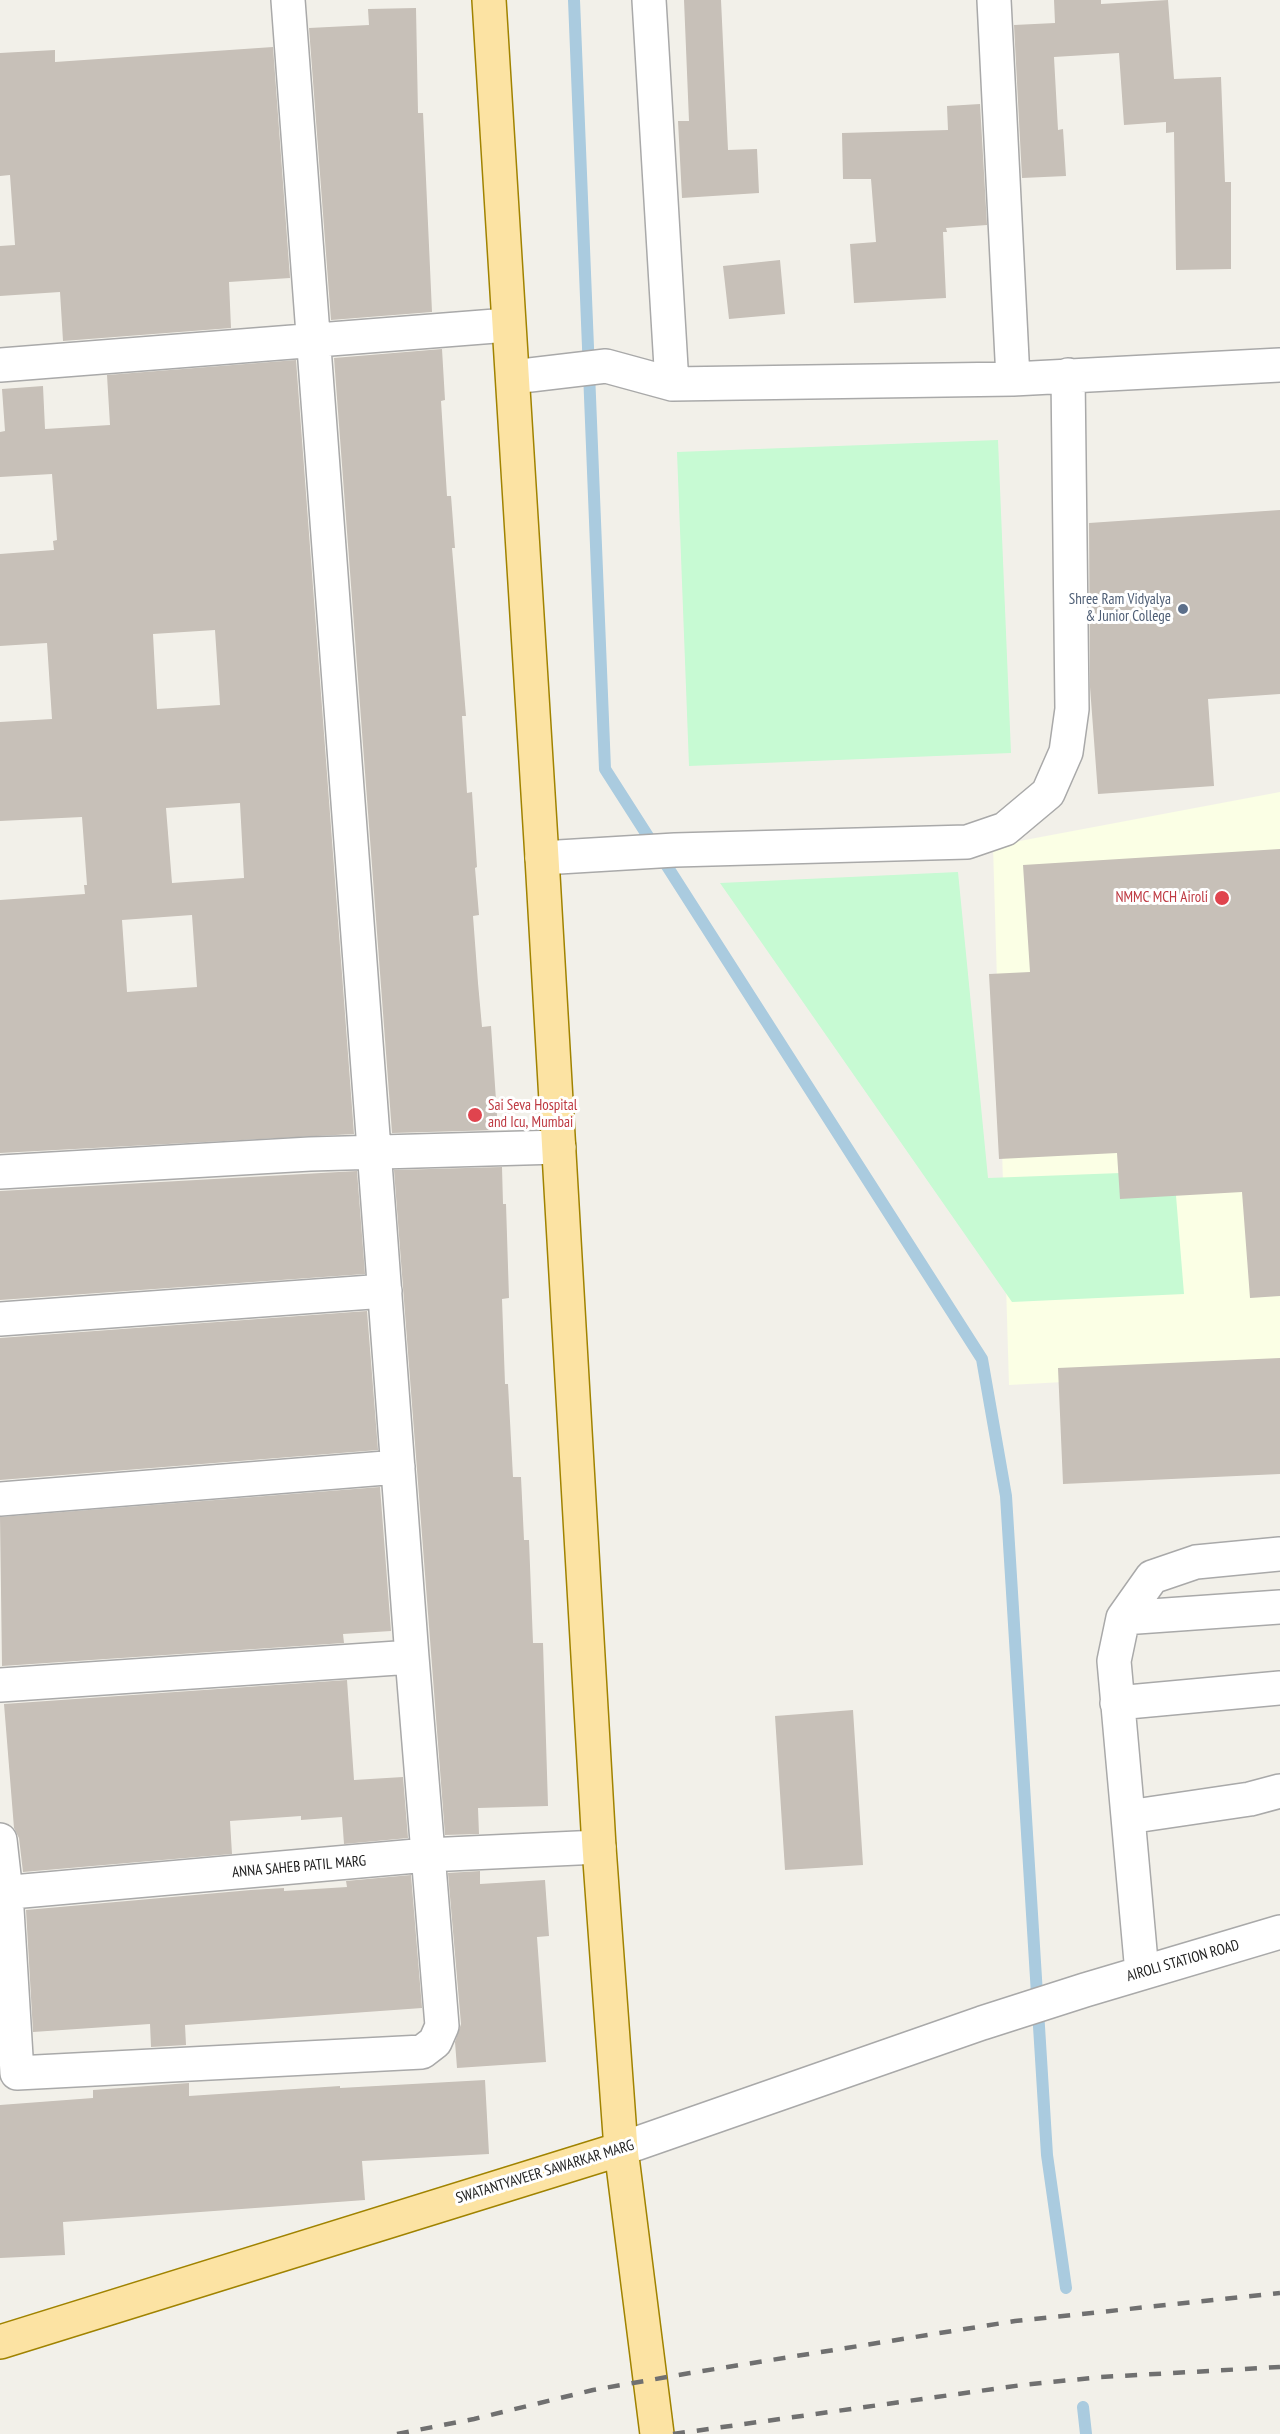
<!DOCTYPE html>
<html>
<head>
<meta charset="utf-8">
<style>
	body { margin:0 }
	canvas { display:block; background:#f2f0e9 }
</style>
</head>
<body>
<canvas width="1280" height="2434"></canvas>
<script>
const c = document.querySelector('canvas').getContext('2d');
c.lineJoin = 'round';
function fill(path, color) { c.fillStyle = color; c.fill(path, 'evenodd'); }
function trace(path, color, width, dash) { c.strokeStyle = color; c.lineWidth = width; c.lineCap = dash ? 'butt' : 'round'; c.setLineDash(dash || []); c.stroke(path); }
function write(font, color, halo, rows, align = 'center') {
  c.font = font + ' "PT Sans Narrow",sans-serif'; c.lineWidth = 6; c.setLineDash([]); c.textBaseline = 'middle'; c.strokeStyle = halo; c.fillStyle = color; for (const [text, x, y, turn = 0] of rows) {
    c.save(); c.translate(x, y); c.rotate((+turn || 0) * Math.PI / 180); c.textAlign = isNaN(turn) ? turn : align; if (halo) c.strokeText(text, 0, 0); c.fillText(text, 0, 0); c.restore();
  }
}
const education = new Path2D(`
	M1280,792v578l-271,15 -16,-539z`);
const park = new Path2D(`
	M998,440l13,313 -322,13 -12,-314z
	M958,872l30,306 186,-7 10,123 -172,8 -292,-419z`);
const stream = new Path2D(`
	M574,0l31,769 377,590 24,137 41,659 19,133
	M1083,2407l3,27`);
const building = new Path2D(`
	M684,0h37l7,150 29,-1 2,44 -77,5 -4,-77h11z
	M1054,0h47v4l67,-4 6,79 47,-2 4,105h6v87l-55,1 -2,-138 -8,1v-11l-42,3 -5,-72 -65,4 4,73 5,-1 3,47 -44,2 -8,-153 41,-2z
	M416,8l2,105h5l9,199 -101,8 -22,-292 60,-3 -1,-16z
	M273,47l17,231 -61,4 2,46 -168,13 -3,-49 -60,4v-50l15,-1 -5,-70 -10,1v-123l55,-3v12z
	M980,104l7,121 -41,3 1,4h-4l3,66 -92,5 -4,-59 26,-2 -5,-63h-28l-1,-46 106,-3 -1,-24z
	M780,260l5,54 -56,5 -6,-53z
	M442,349l3,51 -4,1 6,95h4l4,52h-3l14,168h-4l5,77 5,-1 5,75 -2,1 4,47 -6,1 5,67 4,44 9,-1 7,104 -106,3 -58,-775z
	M296,360l58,774 -354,19v-253l85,-6 -1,-9h3l-5,-68 -82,4v-99l52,-3 -5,-76 -47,3v-92l54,-4 -1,-9 4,-1 -5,-66 -52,3v-45l5,-1 -3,-42 41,-3 2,43 65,-4 -3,-50zM215,630l5,75 -63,4 -4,-75zM240,803l4,75 -72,5 -6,-75zM192,915l5,72 -70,5 -5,-72z
	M1280,510v184l-72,5 6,87 -116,8 -8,-107 -1,-164z
	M1280,849v447l-30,2 -8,-106 -122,7 -3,-46 -118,6 -10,-185 41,-2 -7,-107z
	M502,1167l1,37h3l3,94 -7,1 3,85h3l5,93h8l3,63h5l4,103h10l5,163 -70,2 1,26 -34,1 -51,-665z
	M357,1171l8,103 -365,26v-109z
	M367,1311l11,139 -378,30v-142z
	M1280,1358v116l-217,10 -5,-116z
	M380,1487l11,144 -48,3 1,9 -342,23 -2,-149z
	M347,1680l7,100 49,-3 5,61 -64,6 -2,-27 -41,3v-4l-71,5 2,33 -209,18 -4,-34 -5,-10 -10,-124z
	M853,1710l10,155 -78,5 -10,-154z
	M480,1871v13l65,-4 4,56 -12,1 9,125 -89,6 -2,-26 6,-18 -13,-151z
	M411,1875l11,133 -237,17 1,20 -35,2 -1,-23 -117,8 -7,-122 225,-20 33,-2v3l63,-4 -1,-6z
	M485,2080l4,74 -127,7 3,39 -302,22 2,33 -65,3v-153l93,-7v-8l96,-7v13l151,-10v2z`);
const minor = new Path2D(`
	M649,0l23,384
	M994,0l19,379
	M0,365l508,-40
	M513,377l93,-11 66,18 341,-5 267,-14
	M542,858l133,-8 292,-8 38,-13 43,-36 18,-41 6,-43 -4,-334
	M0,1172l310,-18 249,-7
	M0,1319l385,-28
	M0,1499l398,-32
	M1123,1618l157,-11
	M0,1685l412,-28
	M1117,1703l163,-15
	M1128,1817l122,-18 30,-8
	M0,1840l6,53 11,180 405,-21 13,-10 7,-16 -30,-369 -124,-1657
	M0,1893l427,-38 172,-8
	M1142,1973l-28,-312 9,-43 29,-41 44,-15 84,-8
	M621,2149l361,-126 103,-33 195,-58`);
const major = new Path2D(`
	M489,0l53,858 57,989 22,302 36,285
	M0,2342l621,-193`);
const rail = new Path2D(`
	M397,2434l77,-15 119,-29 97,-17 325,-52 265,-28
	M673,2434l349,-49 79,-8 179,-10`);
const markers = [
	[1183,609,6,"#5c6f8a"],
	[1222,898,8,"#e0444e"],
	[475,1115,8,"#e0444e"]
];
const serviceNames = [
	["Shree Ram Vidyalya",1171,600],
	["& Junior College",1171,617]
];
const healthNames = [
	["NMMC MCH Airoli",1208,898],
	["Sai Seva Hospital",488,1106,"left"],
	["and Icu, Mumbai",488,1123,"left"]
];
const streetNames = [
	["ANNA SAHEB PATIL MARG",299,1867,-5],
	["AIROLI STATION ROAD",1183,1961,-16],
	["SWATANTYAVEER SAWARKAR MARG",545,2172,-17]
];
fill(education, '#fbffe5');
fill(park, '#c7fad3');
trace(stream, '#aacbdf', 12);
fill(building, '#c7c0b8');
trace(minor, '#a9a9a9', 36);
trace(major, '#a08300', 36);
trace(minor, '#fff', 33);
trace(major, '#fce3a3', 33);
trace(rail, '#707070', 4.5, [12, 12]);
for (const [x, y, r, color] of markers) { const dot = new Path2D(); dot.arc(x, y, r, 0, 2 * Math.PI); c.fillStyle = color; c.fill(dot); trace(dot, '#fff', 2); }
write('15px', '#4e5e75', '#fff', serviceNames, 'right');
write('15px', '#be3a42', '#fff', healthNames, 'right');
write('15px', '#222', '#fff', streetNames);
</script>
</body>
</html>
